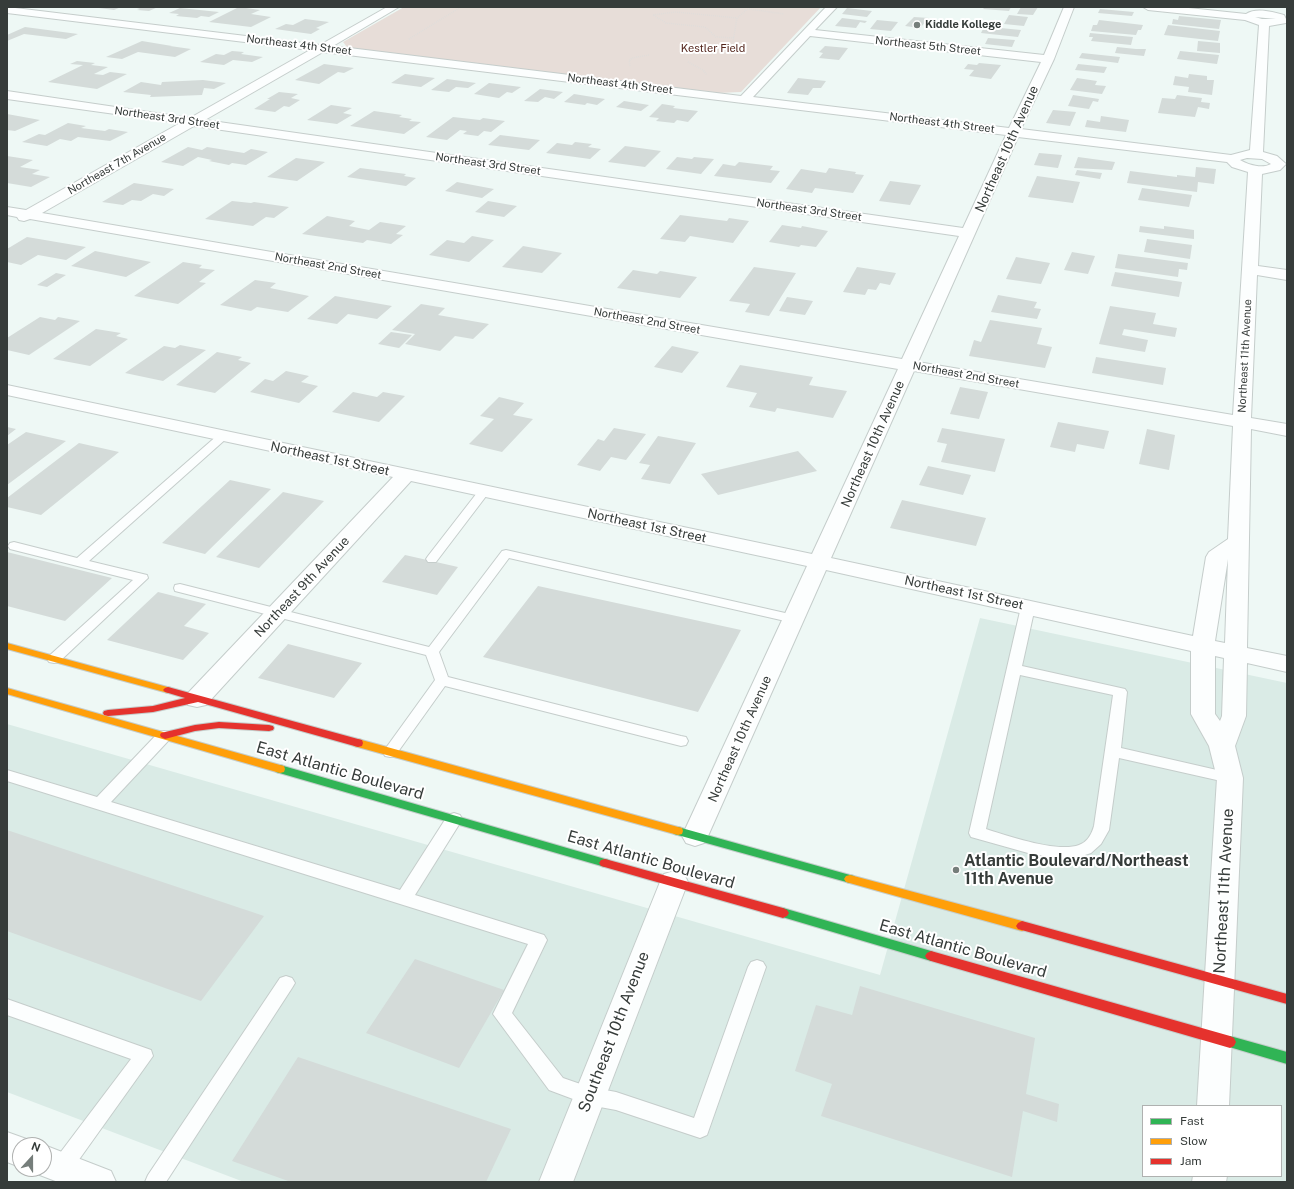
<!DOCTYPE html>
<html>
<head>
<meta charset="utf-8">
<style>
	body { margin:0 }
	#map { position:relative; width:1294px; height:1189px; overflow:hidden; background:#eef8f5; font-family:"Public Sans",sans-serif }
	canvas { display:block }
	.frame { position:absolute; inset:0; border:8px solid #363c3a; pointer-events:none }
	.legend { position:absolute; left:1142px; top:1105px; width:140px; height:72px; box-sizing:border-box; background:#fff; border:1px solid #afb1b0; margin:0; padding:5px 7px; list-style:none; font-size:12px; color:#363c3a }
	.legend li { display:flex; align-items:center; gap:8px; height:20px }
	.legend b { width:20px; border:1px solid #afb1b0 }
	.north { position:absolute; left:12px; top:1137px; width:40px; height:40px; box-sizing:border-box; background:#fff; border:1px solid #afb1b0; border-radius:50%; rotate:21deg; font-size:11px; font-weight:700; line-height:16px; text-align:center; color:#363c3a }
	.north::after { content:''; display:block; margin:auto; width:14px; height:18px; background:#767e7b; clip-path:polygon(50% 0,100% 100%,50% 72%,0 100%) }
</style>
</head>
<body>
<div id="map">
<canvas width="1294" height="1189"></canvas>
<div class="frame"></div>
<ul class="legend">
<li><b style="height:5px;background:#30b455"></b>Fast</li>
<li><b style="height:5px;background:#ff9f0a"></b>Slow</li>
<li><b style="height:5px;background:#e5322d"></b>Jam</li>
</ul>
<div class="north">N</div>
</div>
<script>
const c = document.querySelector('canvas').getContext('2d');
c.lineJoin = 'round';
function fill(path, color) { c.fillStyle = color; c.fill(path, 'evenodd'); }
function trace(path, color, width, dash) { c.strokeStyle = color; c.lineWidth = width; c.lineCap = dash ? 'butt' : 'round'; c.setLineDash(dash || []); c.stroke(path); }
function write(font, color, halo, rows, align = 'center') {
  c.font = font + ' "Public Sans",sans-serif'; c.lineWidth = 4; c.setLineDash([]); c.textBaseline = 'middle'; c.strokeStyle = halo; c.fillStyle = color; for (const [text, x, y, turn = 0] of rows) {
    c.save(); c.translate(x, y); c.rotate((+turn || 0) * Math.PI / 180); c.textAlign = isNaN(turn) ? turn : align; if (halo) c.strokeText(text, 0, 0); c.fillText(text, 0, 0); c.restore();
  }
}
const built = new Path2D(`
	M980,618l307,65v499h-1043l-237,-90v-368l873,251zM1143,1106h138v70h-138z`);
const green = new Path2D(`
	M404,7h417l-80,85 -23,1 -353,-42 -18,-4 -4,-5z`);
const building = new Path2D(`
	M102,7h19l-7,3 -15,-2z
	M134,7h24l-9,4 -12,-1 3,-1z
	M239,7l21,3 -9,4 20,3 -20,10 -42,-5z
	M985,7h26l-2,4 -26,-2z
	M1021,7h17l-5,8 -16,-1z
	M180,8l39,4 -10,5 -8,-1 -4,2 -21,-2 3,-2 -10,-1z
	M847,8l25,3 -5,6 -25,-3z
	M1100,9l34,3 -2,4 -34,-3z
	M1009,15l19,2 -4,9 -20,-2z
	M1179,16l42,4 -2,9 -47,-5 1,-5 5,1z
	M914,17l15,1 -9,10 -15,-2z
	M842,18l25,3 -2,2 -5,-1 -4,6 -21,-2z
	M305,19l24,3 -13,6 4,1 -9,5 -36,-5 11,-5 7,1z
	M877,20l21,2 -7,9 -21,-2z
	M1099,20l44,5 -2,5h-3l-2,5 -45,-4 2,-6h4z
	M1168,25l52,6 -2,10 -54,-6z
	M25,27l53,7 -12,5 -42,-5 -17,7v-6z
	M990,27l31,3 -3,7 -37,-4 2,-4 6,1z
	M1090,33l43,4 -2,8 -40,-4 2,-4h-4z
	M988,38l27,2 -3,7 -27,-3z
	M142,41l30,5h-2l21,3 -16,8 -37,-5 -16,7 -16,-2z
	M1198,41l22,2v10l-23,-2z
	M825,46l23,2 -9,12 -20,-2 4,-5 -4,-1z
	M1117,47l19,2h10l-2,7 -29,-3z
	M232,51l12,1 -3,2 22,3 -11,5 -19,-2 -9,5 -24,-3 16,-8 8,1z
	M1180,51l39,4 -2,9 -40,-5z
	M1082,53l38,4 -2,6 -39,-5z
	M77,61l18,2 -4,2 17,2 -14,7 9,1 7,-3 17,2 -30,15 -49,-7 35,-17 -13,-1z
	M979,63l22,2 -10,14 -22,-3 5,-6 -10,-1 4,-5 9,1z
	M324,64l30,4 -10,5 -6,-1 -19,12 -24,-4z
	M1078,64l29,3 -3,6 -29,-3z
	M405,74l30,4 -14,9 -30,-4z
	M1189,74l18,2v4h7l-2,15 -24,-3 1,-5 -16,-2 2,-9 13,2z
	M798,78l28,3 -5,7h-8l-5,7 -21,-2z
	M1077,78l20,3 -2,4 11,1 -4,8 -32,-4z
	M447,79l29,4 -8,5 -12,-1 -7,5 -18,-2z
	M203,80l23,3 -12,6 -10,-1 -2,7 -52,2 1,-2 -28,-3 18,-10 20,3 1,-3z
	M489,83l32,4 -9,6 -5,-1 -8,6 -25,-4z
	M540,89l23,3 -9,7 -9,-2 -7,5 -14,-1z
	M279,92l19,2 -7,4 9,2 -11,7 -5,-1 -9,6 -21,-3 16,-10h-3z
	M574,94l31,5 -8,6 -10,-2 -2,2 -21,-3z
	M1073,95l26,4 -1,3 -5,-1 -4,8 -21,-3z
	M1177,95l25,3 -1,4 9,1 -1,6 -11,-2 -3,10 -37,-4 4,-15 13,1z
	M624,101l25,4 -8,6 -25,-4z
	M662,104l13,2 -2,2 25,3 -10,11 -11,-2 -3,3 -18,-2 3,-3 -10,-1z
	M331,105l21,3 -9,5 9,2 -15,9 -30,-4z
	M1053,110l23,2 -6,14 -24,-3z
	M374,111l28,4 -3,2 13,2 -3,2 12,1 -17,12 -54,-8z
	M7,114l33,6 -25,11 -8,-1z
	M1101,116l28,4 -3,12 -41,-5 2,-7 13,2z
	M453,117l27,3 3,-2 22,3 -14,11 -7,-1 -6,5 -15,-2 4,-3 -7,-1 -13,10 -21,-3z
	M68,123l18,3 -5,2 24,3 4,-2 19,3 -18,9 -32,-4 -7,4 -11,-2 -13,7 -25,-4 17,-8 6,1z
	M500,135l40,5 -11,10 -41,-5z
	M575,142l17,2 -4,3 13,2 -11,10 -44,-6 11,-10 15,2z
	M625,146l36,5 -16,16 -37,-5z
	M188,147l14,3 5,-3 37,6 7,-4 17,3 -22,13 -14,-2 -3,2 -20,-4 3,-1 -14,-3 -15,9 -22,-4z
	M1039,153l23,2 -4,13 -24,-3z
	M7,156l26,4 -13,7 20,3 -8,4 18,3 -19,10 -24,-4z
	M677,157l15,2 2,-2 20,2 -13,15 -35,-5z
	M1078,157l37,5 -3,8 -38,-2z
	M296,158l29,4 -28,19 -30,-4z
	M739,162l34,4 -3,4 10,1 -9,12 -57,-7 9,-12 12,2z
	M1196,167l20,2 -2,15 -16,-2 -1,10 -70,-9 3,-12 47,6v-2l18,2z
	M360,168l46,6 -2,2 12,2 -10,8 -59,-9z
	M829,168l27,4 -1,2 9,1 -11,18 -38,-5 -3,5 -26,-4 15,-20 25,4z
	M1077,170l25,3 -2,6 -25,-4z
	M1037,176l43,6 -7,21 -45,-6z
	M890,181l31,4 -11,20 -31,-4z
	M457,182l37,7 -12,9 -37,-7z
	M134,183l40,6 -10,7 -11,-2 -12,7 -9,-1 -9,5 -21,-3z
	M1142,188l50,7 -3,12 -51,-7z
	M232,201l19,2 3,-1 35,5 -15,11 -8,-1 -13,9 -48,-7z
	M488,201l29,5 -13,11 -29,-5z
	M680,215l47,6 2,-3 20,3 -16,22 -43,-7 -5,6 -25,-3z
	M327,216l28,5 -6,5 20,4 11,-8 26,4 -10,8 7,1 -12,9 -24,-4 -4,3 -61,-9z
	M782,225l19,3 1,-2 26,5 -12,16 -15,-2 -2,2 -30,-5z
	M1140,226l24,3v-3l30,4v9l-55,-7z
	M472,236l22,4 -25,22 -40,-7 18,-15 17,3z
	M27,237l59,10 -20,13 -28,-5 -17,10 -14,-3v-13z
	M1147,239l45,6 -2,14 -46,-7z
	M523,246l39,7 -20,20 -40,-6z
	M95,251l56,11 -25,15 -55,-11z
	M1072,252l23,4 -7,18 -24,-4z
	M1118,254l70,9 -1,7 -8,-1 -1,8 -63,-9z
	M1016,257l34,6 -9,21 -35,-5z
	M183,262l19,3 -3,3 16,2 -16,12 7,1 -28,21 -44,-8z
	M754,267l42,6 -27,43 -24,-4 5,-8 -21,-3z
	M857,267l39,6 -6,12 -10,-2 -4,7 -8,-1 -3,6 -22,-3z
	M633,270l24,4 3,-3 37,6 -17,21 -63,-10z
	M1115,272l67,10 -3,15 -68,-11z
	M56,273l10,2 -19,12 -10,-2z
	M255,280l21,3 -6,5 39,8 -21,16 -31,-5 -6,4 -31,-6z
	M998,295l39,7 -3,6 7,1 -4,10 -46,-7z
	M335,296l57,10 -15,13 -29,-5 -11,10 -30,-5z
	M787,297l26,4 -8,14 -26,-4z
	M421,304l24,4 -7,7 51,9 -16,15 -18,-3 -15,15 -35,-7 10,-10 -23,-4z
	M1110,306l46,7 -3,11 24,4 -2,9 -51,-8 -2,6 26,5 -3,12 -46,-8z
	M40,317l15,3 3,-3 22,4 -51,34 -22,-5v-12z
	M990,320l52,8 -5,16 15,3 -7,21 -76,-12 5,-16 7,2z
	M96,329l25,4 -5,3 12,3 -38,27 -37,-7z
	M391,332l21,3 -13,13 -21,-4z
	M180,345l26,5 -43,31 -38,-8 39,-27 11,2z
	M672,346l27,6 -17,21 -28,-6z
	M217,352l25,5 -4,3 13,3 -36,30 -39,-8z
	M1096,357l70,11 -3,17 -71,-12z
	M740,365l73,12 -4,8 38,6 -14,27 -56,-10 -2,4 -26,-5 8,-14 -31,-6z
	M286,371l23,5 -8,6 17,4 -19,17 -49,-11 15,-13 8,2z
	M960,387l28,5 -9,27 -29,-5z
	M353,392l24,5 6,-5 22,4 -26,26 -47,-10z
	M499,397l25,6 -11,12 20,4 -31,33 -33,-8 25,-25 -14,-3z
	M1058,422l51,9 -5,18 -27,-5 -2,8 -25,-5z
	M7,427l9,2 -9,7z
	M614,428l32,6 -20,26 -15,-3 -11,14 -23,-6 21,-26 6,2z
	M942,428l63,11 -10,33 -54,-10 6,-18 -10,-2z
	M1147,429l28,6 -6,35 -30,-6z
	M26,432l40,9 -59,44v-40z
	M658,436l38,7 -26,41 -29,-5 9,-14 -11,-2z
	M79,443l40,9 -78,63 -34,-8v-9z
	M798,451l19,20 -99,24 -17,-21z
	M928,466l43,9 -8,20 -44,-10z
	M230,480l41,9 -66,65 -43,-11z
	M283,492l41,9 -65,67 -43,-11z
	M902,500l84,18 -10,28 -86,-18z
	M7,552l105,26 -47,43 -58,-15z
	M405,555l53,12 -21,28 -55,-13z
	M538,586l203,44 -43,82 -215,-55z
	M158,592l48,12 -22,22 25,7 -26,27 -76,-20z
	M288,644l74,19 -28,35 -76,-20z
	M7,830l257,86 -63,85 -194,-70z
	M415,959l89,31 -45,78 -93,-35z
	M860,986l175,52 -9,56 33,10 -2,18 -34,-11 -11,66 -191,-61 11,-32 -37,-13 21,-66 36,10z
	M298,1057l213,72 -25,53h-195l-59,-21z`);
const path = new Path2D(`
	M737,7l9,3
	M749,9l35,5
	M734,38l-18,-1 -11,-10 -39,-4 -13,-8 23,-3 61,6
	M409,39l52,-32
	M711,49l21,-2 5,-29 13,-11
	M688,62l15,8 4,5
	M630,66l-1,-5 3,-3 17,-3`);
const lane = new Path2D(`
	M223,433l6,3 -2,2 -138,123 58,14 1,3 -89,84 -5,1 -5,-1 -2,-3 2,-3 84,-76 -123,-31 -2,-3 2,-3 4,-1 63,16 142,-124z
	M484,487l4,2 2,2 -54,71h-8l-2,-3 2,-3 52,-67z
	M506,550l288,65 5,1 2,3 -2,3 -5,1 -285,-65 -70,94 9,25 233,59 5,1 2,4 -2,4 -5,1 -236,-60 -50,70 -5,1 -5,-1 -2,-4 52,-72 -9,-25 -251,-64 -1,-3 1,-3 5,-1 249,63 73,-96z
	M1028,603l5,1 2,3 -13,59 103,23 2,3 -6,56 109,25 5,1 3,4 -3,4 -5,1 -111,-25 -10,72 -8,14 -10,9 -12,4 -24,1 -27,-5 -57,-16 -2,-4 52,-226 2,-3zM1020,675l93,20 -19,131c-2,7 -6,16 -15,19 -21,8 -71,-9 -93,-16z
	M164,731l5,1 2,4 -2,4 -58,62 289,88 48,-75 6,-2 6,2 2,4 -2,4 -45,72 129,40 3,5 -35,73 51,65 26,9 27,5 78,26 54,-151 3,-5 6,-2 6,2 3,5 -59,168 -7,3 -84,-28 -27,-5 -40,-15 -56,-76 35,-70 -521,-163v-11l90,27 62,-65z
	M286,976l6,2 3,5 -3,5 -126,194h-21l3,-7 132,-197z
	M7,999l144,51 2,6 -85,119 -7,2 -7,-2 -3,-7 3,-7 77,-102 -124,-44z`);
const street = new Path2D(`
	M7,7l313,38 67,-38h12l-66,39 408,50 85,-89h11l-22,23 229,25 20,-48h10l-20,52 -33,70 210,26 19,-5 9,-125 -14,-5 -97,-10 -5,-3h36l67,7c10,-7 27,-2 38,1l3,6 -1,2 -17,3 -6,126 14,4 9,8 -6,6 -18,4 -4,92 29,4v10l-30,-5 -6,143 36,6v12l-36,-7 -4,219 40,8v16l-40,-9 -1,53 -11,30 8,32 -14,328h-32l20,-328 -8,-32 -18,-32v-63l-365,-81 -118,266 -4,7 -9,3 -9,-3 -4,-7 125,-270 -396,-85 -205,224 -9,2 -9,-2 -3,-6 3,-6 205,-216 -386,-82v-10l805,169 86,-185 -868,-150 -6,2 -5,-1 -2,-3 -10,-2v-8l19,3 154,-87 -173,-24v-8l183,27 120,-68 -303,-37zM1255,17l21,2h-14zM810,36l231,26 -32,66 -256,-31zM323,52l683,83 -43,93 -758,-108zM194,126l765,110 -57,123 -860,-146zM1018,137l209,25 5,5 16,5 -15,243 -315,-53zM1247,158l15,1 9,5c-9,5 -22,1 -31,-4zM914,371l319,55 -5,113 -19,13 -3,5 -13,79 -362,-78zM1228,559l-3,84 -10,-2zM1215,656l9,2 -2,58 -2,5 -5,-7z
	M674,871l10,3 4,8 -115,300h-34l121,-300 4,-8z
	M7,1132l25,9 1,4h-13v22l-13,-5z
	M44,1145l67,26 5,11h-58l-26,-10 -1,-3h13z
	M1193,1176h34l-1,6h-34z`);
const fast = new Path2D(`
	M280,765l325,94 4,1 2,3 -2,3 -4,1 -329,-95 -1,-3 1,-3z
	M678,827l172,48 4,1 2,3 -2,3 -4,1 -176,-49 -1,-3 1,-3z
	M783,908l148,43 4,2 2,3 -2,3 -4,2 -152,-45 -2,-3 2,-3z
	M1230,1036l57,16v12l-61,-18 -2,-4 2,-4z`);
const slow = new Path2D(`
	M7,643l164,45 2,2 -2,2 -3,1 -161,-44z
	M7,688l273,77 4,1 1,3 -1,3 -4,1 -273,-79z
	M358,739l320,88 4,1 1,3 -1,3 -4,1 -324,-89 -1,-3 1,-3z
	M850,875l172,46 4,2 2,3 -2,3 -4,2 -176,-49 -2,-3 2,-3z`);
const jam = new Path2D(`
	M168,687l190,52 4,1 1,3 -1,3 -4,1 -160,-45 -45,10 -45,4 -4,-1 -1,-2 1,-2 4,-1 45,-4 32,-8 -20,-6 -2,-2 2,-2z
	M219,722l50,3 4,1 1,2 -1,2 -4,1 -50,-3 -24,3 -30,8 -4,-2 -1,-2 1,-2 34,-8z
	M605,859l178,49 4,2 2,3 -2,3 -4,2 -182,-52 -2,-3 2,-3z
	M1022,921l265,73v10l-269,-75 -2,-3 2,-3z
	M931,951l299,85 4,2 2,4 -2,4 -4,2 -299,-87 -4,-2 -2,-3 2,-3z`);
const markers = [
	[917,25,4,"#767e7b"],
	[956,870,4,"#767e7b"]
];
const farPoinames = [
	["Kiddle Kollege",925,25]
];
const farStreetnames = [
	["Northeast 4th Street",299,45,7],
	["Northeast 5th Street",928,46,6],
	["Northeast 4th Street",620,84,7],
	["Northeast 3rd Street",167,118,8],
	["Northeast 4th Street",942,123,7],
	["Northeast 7th Avenue",117,164,-30],
	["Northeast 3rd Street",488,164,8],
	["Northeast 3rd Street",809,210,8],
	["Northeast 2nd Street",328,266,10],
	["Northeast 2nd Street",647,321,10],
	["Northeast 11th Avenue",1245,356,-87],
	["Northeast 2nd Street",966,375,10]
];
const farParknames = [
	["Kestler Field",713,49]
];
const streetNames = [
	["Northeast 10th Avenue",1007,149,-66],
	["Northeast 10th Avenue",873,444,-66],
	["Northeast 1st Street",330,459,12],
	["Northeast 1st Street",647,526,12],
	["Northeast 9th Avenue",302,587,-47],
	["Northeast 1st Street",964,593,12],
	["Northeast 10th Avenue",740,739,-66]
];
const nearStreetnames = [
	["East Atlantic Boulevard",340,771,16],
	["East Atlantic Boulevard",651,860,16],
	["Northeast 11th Avenue",1224,891,-87],
	["East Atlantic Boulevard",963,949,16],
	["Southeast 10th Avenue",614,1032,-69]
];
const nearPoinames = [
	["Atlantic Boulevard/Northeast",964,861],
	["11th Avenue",964,879]
];
fill(built, '#daebe6');
fill(green, '#e7ddd8');
fill(building, '#d4dbd9');
trace(lane, '#c5cdcb', 2);
trace(street, '#c5cdcb', 2);
trace(fast, '#c5cdcb', 2);
trace(slow, '#c5cdcb', 2);
trace(jam, '#c5cdcb', 2);
trace(path, '#dadddc', 1.5, [0.5, 1.5]);
fill(lane, '#fcfefe');
fill(street, '#fcfefe');
fill(fast, '#30b455');
fill(slow, '#ff9f0a');
fill(jam, '#e5322d');
for (const [x, y, r, color] of markers) { const dot = new Path2D(); dot.arc(x, y, r, 0, 2 * Math.PI); c.fillStyle = color; c.fill(dot); trace(dot, '#fff', 1.5); }
write('bold 11px', '#363c3a', '#fff', farPoinames, 'left');
write('11px', '#363c3a', '#fff', farStreetnames);
write('11px', '#54261d', '#fff', farParknames);
write('13px', '#363c3a', '#fff', streetNames);
write('16px', '#363c3a', '#fff', nearStreetnames);
write('bold 16px', '#363c3a', '#fff', nearPoinames, 'left');
</script>
</body>
</html>
